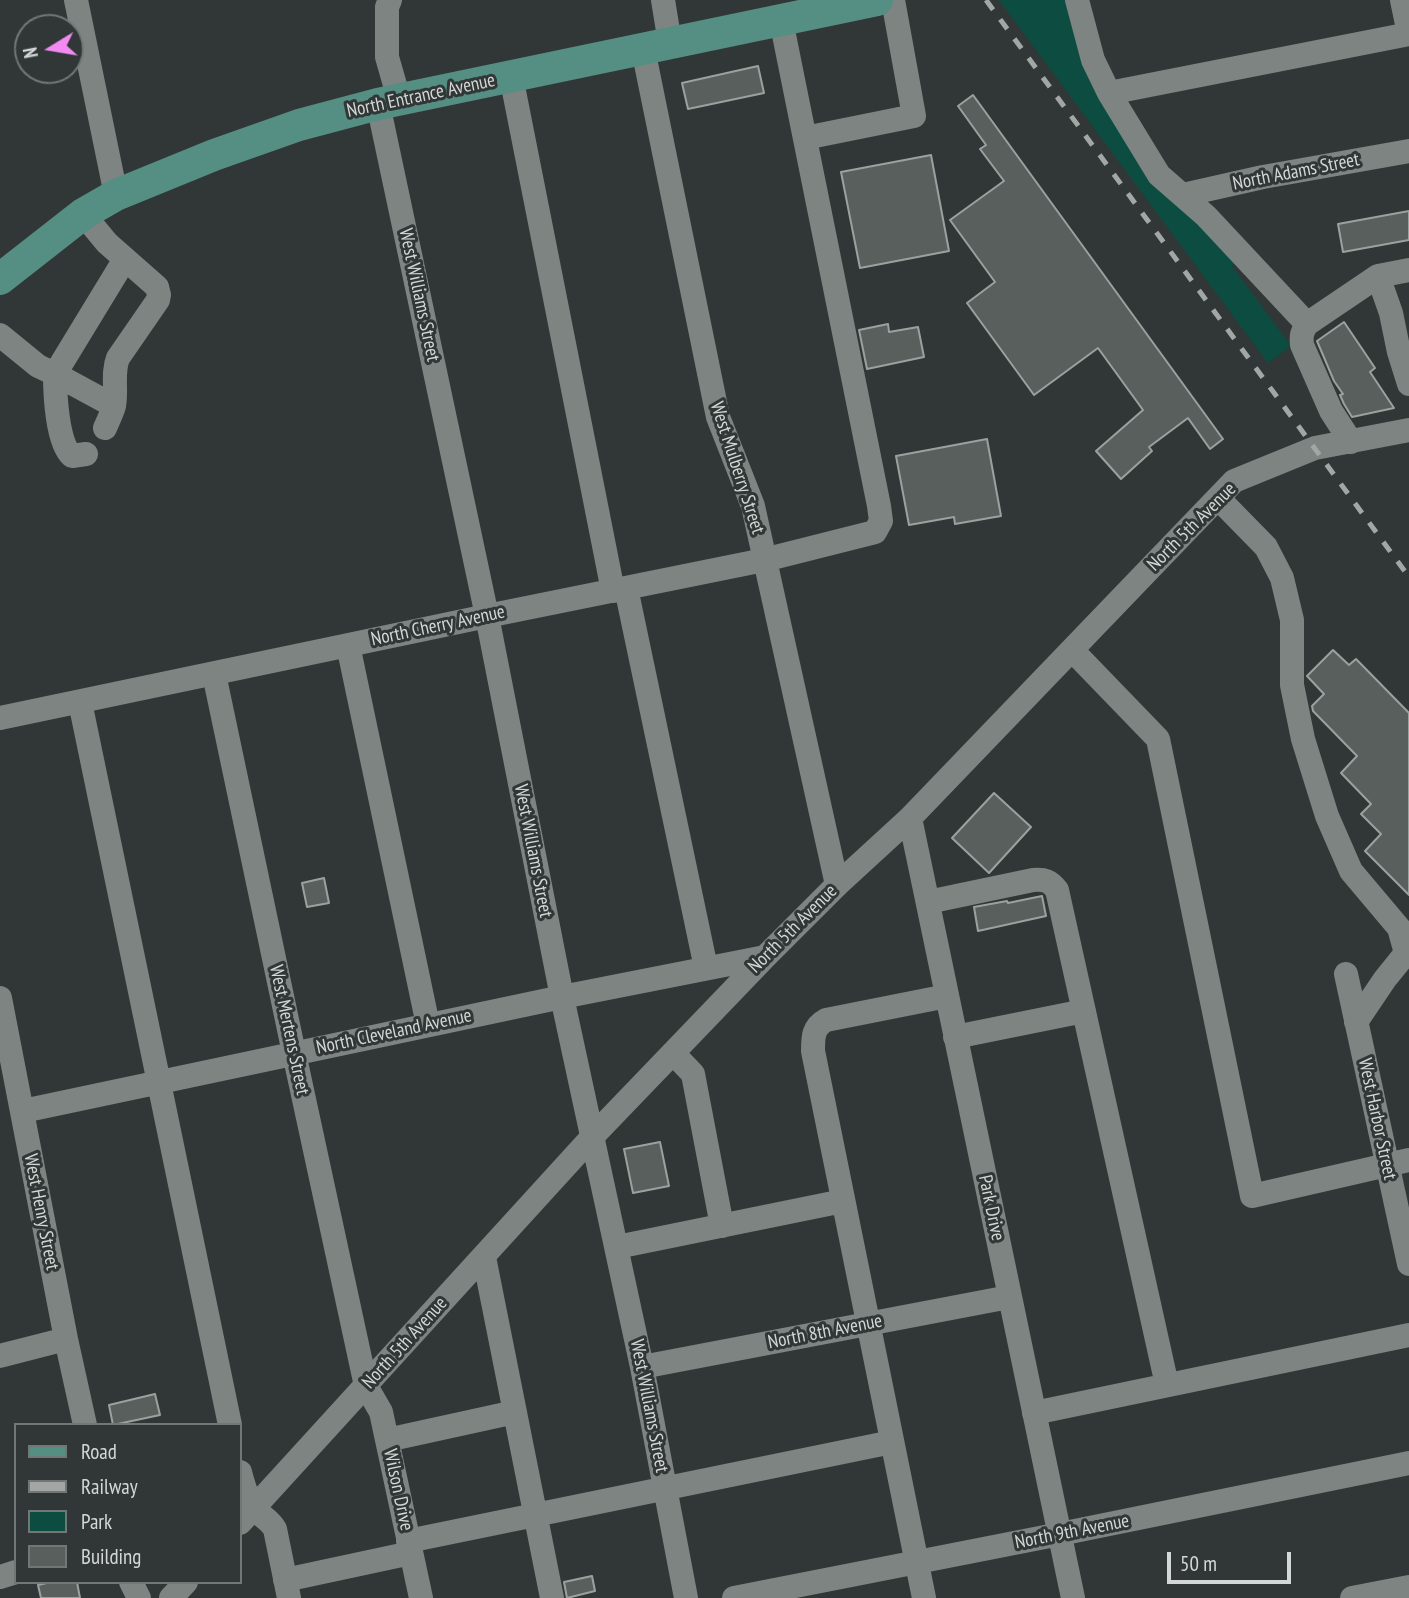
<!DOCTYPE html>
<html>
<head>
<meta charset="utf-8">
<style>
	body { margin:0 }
	#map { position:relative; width:1409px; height:1598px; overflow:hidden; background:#313736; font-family:"PT Sans Narrow",sans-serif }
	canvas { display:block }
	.legend { position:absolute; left:14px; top:1423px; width:228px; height:161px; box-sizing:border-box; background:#313736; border:2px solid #727776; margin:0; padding:9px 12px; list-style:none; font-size:21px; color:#d3d7d5 }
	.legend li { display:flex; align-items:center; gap:14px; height:35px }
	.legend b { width:35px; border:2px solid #727776 }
	.north { position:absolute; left:14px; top:14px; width:70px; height:70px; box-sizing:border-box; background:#313736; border:2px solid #727776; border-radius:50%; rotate:259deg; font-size:19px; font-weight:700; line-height:28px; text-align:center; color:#d3d7d5 }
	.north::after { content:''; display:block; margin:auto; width:24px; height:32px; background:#f28af2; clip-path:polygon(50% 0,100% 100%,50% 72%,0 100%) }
	.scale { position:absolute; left:1167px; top:1552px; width:124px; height:32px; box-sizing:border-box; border:4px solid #d3d7d5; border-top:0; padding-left:9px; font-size:21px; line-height:24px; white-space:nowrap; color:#d3d7d5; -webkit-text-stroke:5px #313736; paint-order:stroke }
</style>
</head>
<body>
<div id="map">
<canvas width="1409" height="1598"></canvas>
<ul class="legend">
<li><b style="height:9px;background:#558e82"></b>Road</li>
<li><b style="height:9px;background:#a2a7a5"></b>Railway</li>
<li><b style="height:19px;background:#0d4d41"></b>Park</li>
<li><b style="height:19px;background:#585f5d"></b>Building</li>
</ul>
<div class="north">N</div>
<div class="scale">50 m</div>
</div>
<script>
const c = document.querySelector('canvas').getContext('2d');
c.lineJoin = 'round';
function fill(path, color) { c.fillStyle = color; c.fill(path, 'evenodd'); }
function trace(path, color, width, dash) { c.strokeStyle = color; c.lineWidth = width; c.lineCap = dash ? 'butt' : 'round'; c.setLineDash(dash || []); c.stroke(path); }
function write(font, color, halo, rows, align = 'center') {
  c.font = font + ' "PT Sans Narrow",sans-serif'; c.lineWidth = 6; c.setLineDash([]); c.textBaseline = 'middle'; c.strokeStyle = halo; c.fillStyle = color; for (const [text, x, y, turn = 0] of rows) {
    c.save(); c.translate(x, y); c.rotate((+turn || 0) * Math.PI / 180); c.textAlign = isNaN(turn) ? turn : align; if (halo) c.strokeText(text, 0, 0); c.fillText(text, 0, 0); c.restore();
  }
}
const green = new Path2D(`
	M999,0h70l20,67 148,195 -5,4 59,80 -23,17z`);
const building = new Path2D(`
	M758,66l6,27 -76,16 -6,-26z
	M973,95l250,344 -13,10 -22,-31 -39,29 3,4 -31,28 -25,-28 47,-41 -45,-62 -64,47 -67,-92 28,-21 -45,-62 54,-39 -24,-32 6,-4 -28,-39z
	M931,155l18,96 -89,17 -19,-96z
	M1409,211v29l-66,12 -5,-28z
	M1344,322l31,46 -5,4 24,36 -42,9 -8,-13 -4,-9 3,-1 -9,-13 -17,-40z
	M888,324l1,8 29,-5 6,30 -57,12 -8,-39z
	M987,439l14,77 -46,8 -1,-7 -45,8 -13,-69z
	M1333,650l16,15 7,-6 53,54v182l-44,-44 16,-17 -20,-20 10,-10 -30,-31 16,-17 -44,-45 -1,-5 12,-12 -17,-18z
	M994,793l37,34 -42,46 -37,-35z
	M324,878l5,25 -22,4 -5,-24z
	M1042,896l4,20 -68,15 -4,-24 33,-6 1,2z
	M660,1142l9,44 -36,7 -9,-44z
	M155,1394l5,21 -47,10 -4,-20z
	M592,1576l3,15 -28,7 -3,-16z
	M51,1582h26l3,16h-39l-3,-13z`);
const minor = new Path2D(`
	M76,0l40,195
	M390,0l-3,7v50l12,42
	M663,0l7,43
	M1077,0l16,60 16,33 50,82 47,41 101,108
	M643,49l75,368 35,89 84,379
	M511,76l102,515
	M1109,93l300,-59 -7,-34
	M378,104l109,512 75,381 80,370 44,231
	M805,138l109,-22 -21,-116
	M1183,195l80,-18 146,-26
	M83,214l24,29 50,44 2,8 -1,5 -40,58c-6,15 -1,32 -4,48 -2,7 -6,15 -9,22
	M1378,276l13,37 8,39 10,32
	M0,335l38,31 17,8c0,20 2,69 17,82l14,-2
	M114,406l-59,-32 70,-115
	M1351,442l-20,-31 -29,-66c-1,-9 0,-14 5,-21l71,-48 31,-6
	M1218,498l48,49 16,31 10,42v65l11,54 24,77 24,55 48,57 7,25 -21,26 -29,43
	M626,588l80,380
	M348,645l80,380
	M1072,650l86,89 94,457 157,-36
	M214,674l80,379 72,333 15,26 40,186
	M80,702l150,723
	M0,718l487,-102 277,-56 111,-28 6,-11 -2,-15 -98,-486
	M910,818l163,780
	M928,902l105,-22c12,-1 17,1 24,10l110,495
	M1346,974l63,290
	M0,998l66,341 19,86
	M955,1037l129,-26
	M673,1053l20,21 29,152
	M23,1111l539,-114 203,-40
	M617,1247l226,-46
	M484,1257l68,341
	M0,1356l66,-17
	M642,1367l367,-70
	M1034,1413l375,-78
	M387,1440l128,-28
	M240,1472c3,12 7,27 15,37 7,8 15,11 20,20l14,69
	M240,1523l353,-387 172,-179 72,-72 73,-67 324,-337 81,-33 94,-18
	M408,1541l484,-99
	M0,1577l16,-5
	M285,1580l126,-27
	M131,1582l8,16
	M171,1598l15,-16
	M734,1598l326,-64 349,-71
	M924,1598l-111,-547c0,-14 0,-24 13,-31l121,-24
	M1352,1598l57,-11`);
const major = new Path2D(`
	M0,279l83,-65 33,-19 98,-40 85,-30 79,-21 499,-104`);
const rail = new Path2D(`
	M986,0l423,577`);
const streetNames = [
	["North Entrance Avenue",421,96,-12],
	["North Adams Street",1296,172,-11],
	["West Williams Street",419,295,78],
	["West Mulberry Street",737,468,72],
	["North 5th Avenue",1192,527,-45],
	["North Cherry Avenue",438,626,-12],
	["West Williams Street",533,851,79],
	["North 5th Avenue",793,929,-45],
	["West Mertens Street",289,1030,78],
	["North Cleveland Avenue",394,1032,-12],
	["West Harbor Street",1377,1119,78],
	["Park Drive",991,1208,78],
	["West Henry Street",41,1212,79],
	["North 8th Avenue",825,1332,-11],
	["North 5th Avenue",405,1343,-48],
	["West Williams Street",649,1406,79],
	["Wilson Drive",398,1490,78],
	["North 9th Avenue",1072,1532,-11]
];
fill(green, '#0d4d41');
fill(building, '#585f5d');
trace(building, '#9aa2a0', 2);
trace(minor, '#7d8482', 24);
trace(major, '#558e82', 32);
trace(rail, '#a2a7a5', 5, [12, 12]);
write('19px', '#d3d7d5', '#313736', streetNames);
</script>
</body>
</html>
